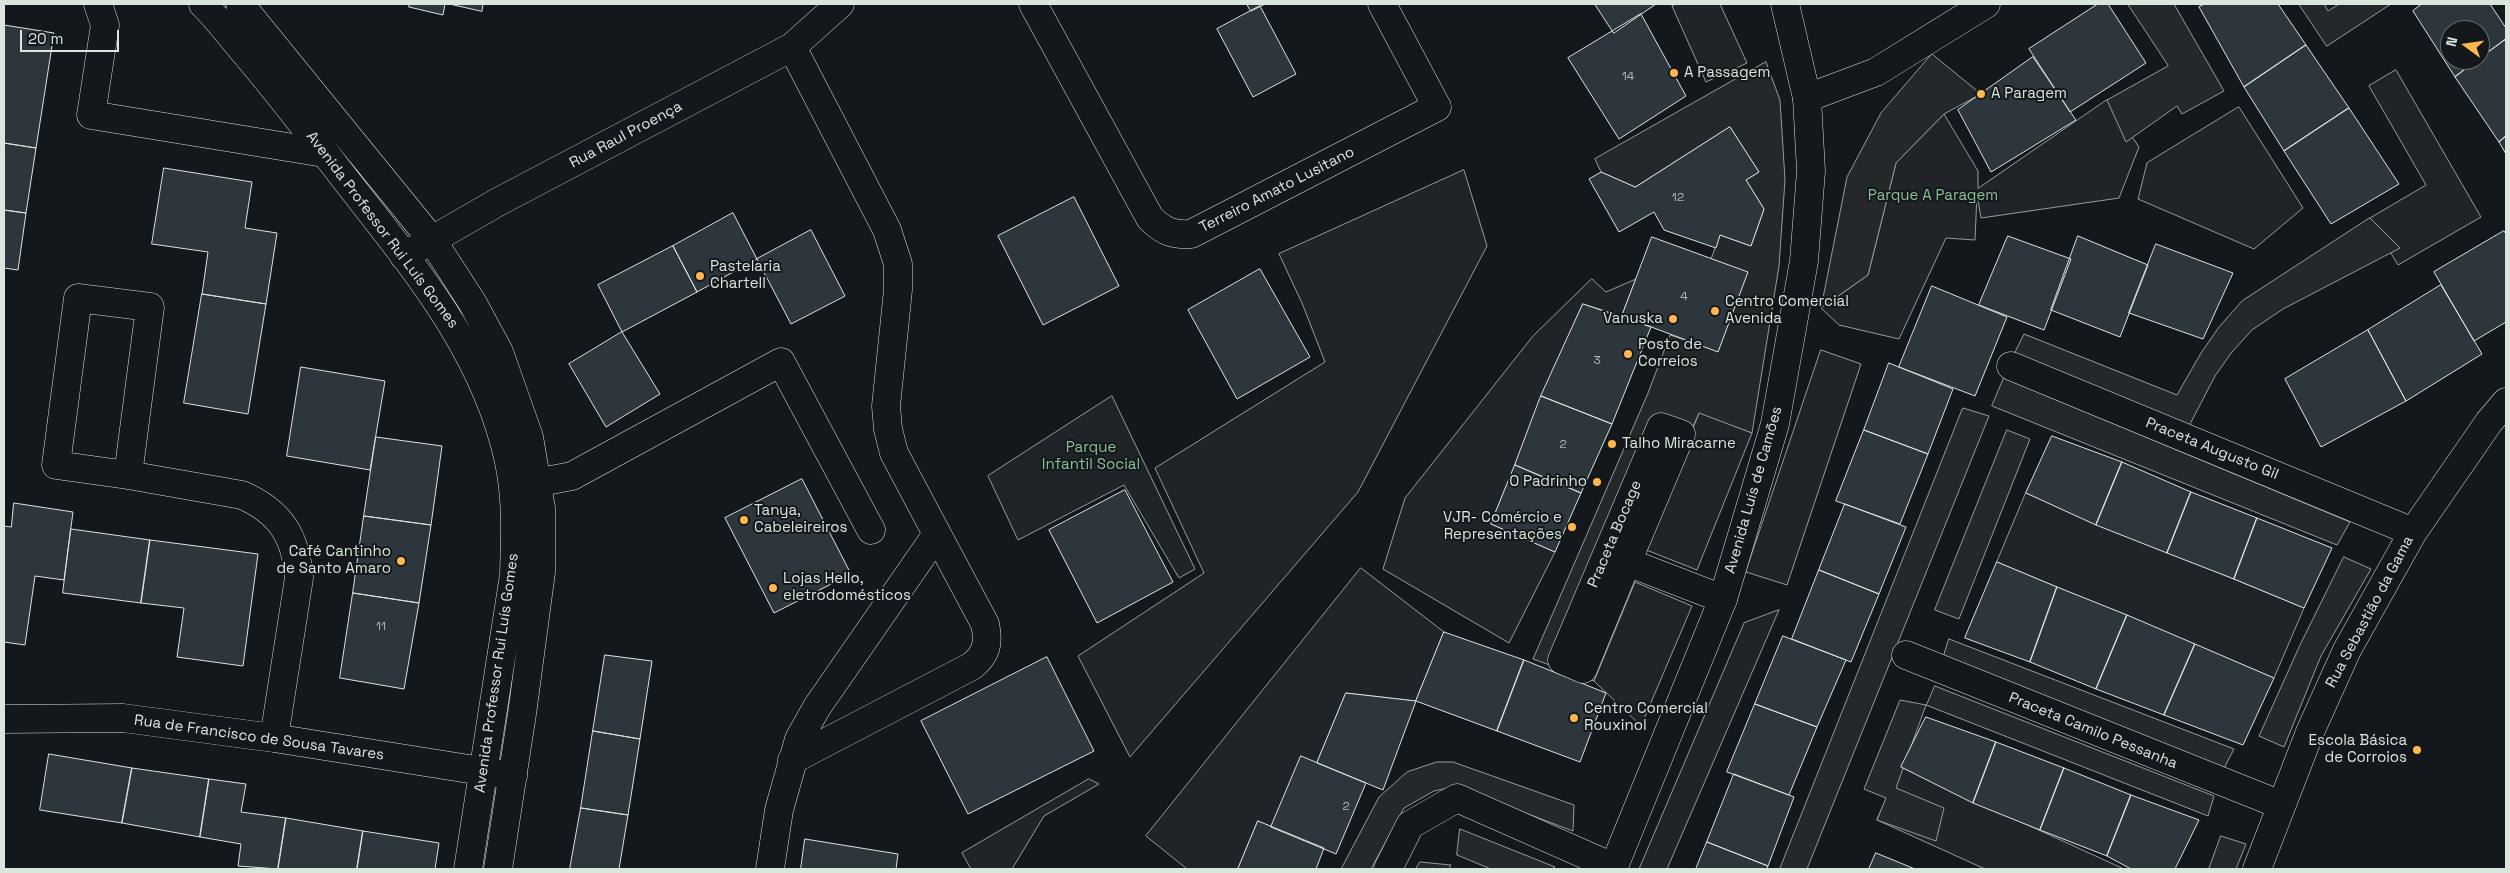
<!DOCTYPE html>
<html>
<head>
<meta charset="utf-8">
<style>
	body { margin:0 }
	#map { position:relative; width:2510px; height:873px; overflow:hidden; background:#14181c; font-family:"Space Grotesk",sans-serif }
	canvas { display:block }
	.frame { position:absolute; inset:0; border:5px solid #d8e6dc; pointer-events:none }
	.north { position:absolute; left:2440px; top:20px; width:50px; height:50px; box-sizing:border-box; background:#14181c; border:1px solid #626a69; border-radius:50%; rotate:284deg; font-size:14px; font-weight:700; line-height:20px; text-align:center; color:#d8e6dc }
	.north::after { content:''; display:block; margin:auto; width:18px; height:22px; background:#ffb74d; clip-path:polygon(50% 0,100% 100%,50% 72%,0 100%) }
	.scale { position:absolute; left:20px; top:30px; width:99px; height:22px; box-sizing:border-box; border:2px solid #d8e6dc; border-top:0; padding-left:6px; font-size:15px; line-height:18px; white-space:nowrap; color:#d8e6dc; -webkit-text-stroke:4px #14181c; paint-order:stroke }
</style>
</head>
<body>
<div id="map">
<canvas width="2510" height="873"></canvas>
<div class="frame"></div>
<div class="north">N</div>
<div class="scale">20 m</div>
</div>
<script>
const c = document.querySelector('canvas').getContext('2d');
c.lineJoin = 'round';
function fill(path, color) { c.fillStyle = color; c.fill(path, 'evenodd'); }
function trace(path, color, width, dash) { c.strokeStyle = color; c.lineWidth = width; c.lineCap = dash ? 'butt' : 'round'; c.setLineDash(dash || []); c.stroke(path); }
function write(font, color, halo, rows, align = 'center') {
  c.font = font + ' "Space Grotesk",sans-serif'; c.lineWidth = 4; c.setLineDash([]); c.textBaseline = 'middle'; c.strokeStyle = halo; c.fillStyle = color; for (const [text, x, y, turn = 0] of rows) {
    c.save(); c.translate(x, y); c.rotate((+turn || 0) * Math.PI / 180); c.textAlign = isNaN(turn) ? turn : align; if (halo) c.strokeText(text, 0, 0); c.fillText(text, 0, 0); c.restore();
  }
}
const green = new Path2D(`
	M1677,4h43l27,59 -41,19 -34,-76z
	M2396,70l85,147 -83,48 -28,-47 56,-33 -57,-99z
	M2107,100l32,47 -20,51 -138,20 -4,-24 -2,46 -29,-2 -47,101 -60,-14 -18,-17 47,-33 28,-112 48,-49 34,57v17z
	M2239,107l64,101 -49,41 -116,-50 9,-36z
	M1464,170l23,76 -129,246 -228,265 -52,-101 126,-83 -49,-105 170,-106 -23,-59 -23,-49z
	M1592,279l14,13 30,-13 -14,37 -39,-12 -92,220 64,28 -46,91 -126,-74 22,-71 128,-162z
	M1821,350l40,14 -74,221 -41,-13z
	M1112,396l83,173 -16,9 -55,-93 -106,55 -30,-64z
	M1700,412l52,21 -55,137 -53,-21z
	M2026,493l278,115 -30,70 -277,-116z
	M1361,568l83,64 -28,69 -70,-8 -29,70 -46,64 -13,-6 -20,48h-51l-41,-33z
	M1635,582l57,24 -51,120 -47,-45z
	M1779,610l-112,259h-28l105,-246z
	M1901,767l223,102h-139l-108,-49z
	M1089,779l10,5 -55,32 -32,53h-41l-9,-16z`);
const parking = new Path2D(`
	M2128,4h46l50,87 -42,23 -5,-8 -51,36 -19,-42 61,-34z
	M2299,4h25l4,7 11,-7h52l-64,42z
	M1932,54l49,40 -37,20 -48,49 -28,112 -47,33 26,-131 34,-64z
	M1766,62l14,38 5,80 -6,86 -27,167 -53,-20 -74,166 10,3 -41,99 -61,-22 115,-266 22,-58 48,16 29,-78 -36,-14 9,-24 31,11 13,-37 -18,-29 13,-8 -29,-45 -95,60 -34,-15 -6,-13z
	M2370,218l30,30 -117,61 -31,21 -20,22 -17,24 -27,52 -176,-70 12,-24 153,61 24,-42 18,-26 23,-26z
	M2004,378l346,144 -13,23 -345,-139z
	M1963,408l26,8 -182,453h-27z
	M2007,430l23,9 -71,180 -24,-9z
	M2344,557l27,12 -50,87 -37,91 -25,-11 41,-91z
	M1949,639l285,110 -12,23 -279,-113z
	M1935,686l279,110 -6,20 -282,-111 -30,83 48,20 -8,33 -59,-21 9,-22 -22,-9 36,-89 26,5z
	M1437,762h16l121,43 -1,26 -106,-40 -19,-3 -14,3 -30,17 -33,61h-30l38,-72 28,-25z
	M1460,829l95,38 -3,2h-61l-34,-14z
	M2221,836l25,8 -10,25h-27z
	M1420,862l31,3 -2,4h-33z`);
const building = new Path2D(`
	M410,4h35l-2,11 -34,-8z
	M450,4h33l-1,7z
	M1247,4h18l-14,7z
	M1595,4h61l-42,29z
	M2098,4h10l38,59 -76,49 -41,-63z
	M2205,4h73l28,41 -62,42 -45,-80z
	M2422,4h68l16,24v11l-26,19v-28h-30v30h27l-22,17 -42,-66z
	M1260,6l36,68 -43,23 -36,-68z
	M1641,14l45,82 -67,43 -51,-81z
	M4,25l50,8 -18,115 -32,-5z
	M2506,39v97l-7,6 -44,-65z
	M2306,45l43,63 -65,43 -40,-64z
	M2033,57l43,63 -85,52 -33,-62z
	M2349,108l50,76 -68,40 -47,-73z
	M1730,127l29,45 -13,8 18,29 -13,37 -31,-11 -4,13 -52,-18 -10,-18 -35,20 -30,-53 12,-7 34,15z
	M2506,136v18l-7,-12z
	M4,143l32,5 -10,65 -22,-3z
	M164,168l88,14 -7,46 32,5 -11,71 -64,-10 6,-42 -56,-8z
	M1074,197l45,89 -76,39 -45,-89z
	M4,210l22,3 -8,57 -14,-2z
	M733,213l24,46 -60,33 -24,-46z
	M811,230l34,66 -54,28 -34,-65z
	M2504,231l2,3v88l-32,19 -40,-69z
	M2008,236l63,23 -27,71 -65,-25z
	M2078,236l70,29 -28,72 -69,-27z
	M1652,237l96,35 -30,80 -96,-36z
	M2156,244l77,29 -30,66 -74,-26z
	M673,246l24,46 -75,40 -24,-47z
	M1260,269l50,88 -73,42 -49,-89z
	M2441,285l41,69 -76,47 -38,-71z
	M1932,286l75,31 -32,79 -76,-29z
	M202,294l64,10 -18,110 -64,-11z
	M1583,304l68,23 -39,97 -71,-28z
	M2368,330l38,71 -85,46 -36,-68z
	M622,332l38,62 -54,33 -37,-63z
	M1889,363l64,26 -25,65 -64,-24z
	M301,367l84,14 -15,89 -83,-14z
	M1541,396l71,28 -31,69 -66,-28z
	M1864,430l64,24 -28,70 -64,-23z
	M2052,436l70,26 -26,63 -70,-32z
	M376,437l66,9 -11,79 -67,-9z
	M2122,462l69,30 -24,61 -71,-28z
	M1515,465l66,28 -26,59 -64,-28z
	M802,479l49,95 -77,39 -49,-95z
	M1125,490l48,92 -76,41 -48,-93z
	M2191,492l66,26 -23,61 -67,-26z
	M14,503l59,9 -9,68 -29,-4 -10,69 -21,-3v-116l7,1z
	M1845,504l61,23 -27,67 -60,-24z
	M364,516l67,9 -12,78 -66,-10z
	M2257,518l75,30 -28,60 -70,-29z
	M71,529l79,11 -9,63 -78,-10z
	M150,540l108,14 -15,112 -66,-9 7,-49 -43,-5z
	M1997,562l60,25 -27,75 -65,-24z
	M1819,570l60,24 -28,68 -59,-23z
	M2057,587l70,28 -31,74 -66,-27z
	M353,593l66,10 -15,86 -64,-11z
	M2127,615l68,29 -31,71 -68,-26z
	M1444,632l80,28 -27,71 -81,-30z
	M1783,636l63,24 -29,67 -62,-23z
	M2195,644l79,34 -31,67 -79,-30z
	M605,655l47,6 -12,78 -47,-8z
	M1047,657l47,94 -126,63 -47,-93z
	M1524,660l82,33 -26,69 -83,-31z
	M1346,693l70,8 -33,89 -66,-27z
	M1755,704l62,23 -28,68 -62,-23z
	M1926,717l70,25 -23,61 -72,-36z
	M593,731l47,8 -12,76 -47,-7z
	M1996,742l68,26 -24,62 -67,-27z
	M49,754l83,14 -10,55 -82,-13z
	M1301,756l65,27 -30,71 -65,-27z
	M132,768l77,11 -9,58 -78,-14z
	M2064,768l67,27 -24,61 -67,-26z
	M1734,774l60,23 -26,69 -61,-24z
	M209,779l37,5 -5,28 45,6 -8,51 -40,-3 3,-22 -41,-7z
	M2131,795l68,25 -24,49h-44l-24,-13z
	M581,808l47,7 -9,54h-49z
	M286,818l77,13 -6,38h-79z
	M1258,821l66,27 -8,21h-78z
	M363,831l76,12 -4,26h-78z
	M805,839l93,15 -2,15h-95z
	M1707,842l61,24 -1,3h-71z
	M1876,853l39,16h-46z`);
const street = new Path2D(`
	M98,4l7,21 -14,90 233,38
	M1033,4l117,214c13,13 22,17 41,16l246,-127 -55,-103
	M1807,98l69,-26 110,-68
	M404,256l94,-54 294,-155 48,-43
	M2011,366l402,166
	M128,475l22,-168 -72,-9 -22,167 72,10 114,20c39,17 54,42 57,83l-25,160
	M514,487l58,-11 209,-114 90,168
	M1627,562l-44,107 -21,-9 99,-233 20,7 -54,128 96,37
	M1906,655l375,150
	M4,719l119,-1 151,20 239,38
	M792,760l180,-94c15,-12 17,-24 13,-42l-48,-90
	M770,869l9,-59 20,-71 18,-32 120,-173 -43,-81 -6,-24 -2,-23 12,-116v-26l-11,-34 -95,-183
	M1388,869l22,-44 47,-27 156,69
	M2257,869l53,-137 37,-82 66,-118 76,-110 17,-20`);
const secondary = new Path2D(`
	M203,4c13,13 25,28 37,43 32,37 62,76 92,115 71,93 152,182 177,300 8,37 6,76 5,113l-46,294
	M240,4l192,236 40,62 27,50 30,85 12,71v64l-19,142 -24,155
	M1613,869l110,-270 52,-175 29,-163 7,-90 -4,-73 -22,-94`);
const markers = [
	[1674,73,5,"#ffb74d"],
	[1981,94,5,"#ffb74d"],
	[700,276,5,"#ffb74d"],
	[1715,311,5,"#ffb74d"],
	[1673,319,5,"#ffb74d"],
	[1628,354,5,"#ffb74d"],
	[1612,444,5,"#ffb74d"],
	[1597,482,5,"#ffb74d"],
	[744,520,5,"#ffb74d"],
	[1572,527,5,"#ffb74d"],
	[401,561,5,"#ffb74d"],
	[773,588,5,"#ffb74d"],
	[1574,718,5,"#ffb74d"],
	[2417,750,5,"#ffb74d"]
];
const numberNames = [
	["14",1628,77],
	["12",1678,198],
	["4",1684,297],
	["3",1597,361],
	["2",1563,445],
	["11",381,627],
	["2",1346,807]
];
const poiNames = [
	["A Passagem",1684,73],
	["A Paragem",1991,94],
	["Pastelaria",710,267],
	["Chartell",710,284],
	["Centro Comercial",1725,302],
	["Avenida",1725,319],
	["Vanuska",1663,319,"right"],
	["Posto de",1638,345],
	["Correios",1638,362],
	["Talho Miracarne",1622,444],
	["O Padrinho",1587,482,"right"],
	["Tanya,",754,511],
	["Cabeleireiros",754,528],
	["VJR- Comércio e",1562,518,"right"],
	["Representações",1562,535,"right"],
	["Café Cantinho",391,552,"right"],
	["de Santo Amaro",391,569,"right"],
	["Lojas Hello,",783,579],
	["eletrodomésticos",783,596],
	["Centro Comercial",1584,709],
	["Rouxinol",1584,726],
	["Escola Básica",2407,741,"right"],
	["de Corroios",2407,758,"right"]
];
const streetNames = [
	["Rua Raul Proença",626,135,-28],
	["Terreiro Amato Lusitano",1277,190,-27],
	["Avenida Professor Rui Luís Gomes",382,230,53],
	["Praceta Augusto Gil",2212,449,22],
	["Avenida Luís de Camões",1754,490,-74],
	["Praceta Bocage",1615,534,-67],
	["Rua Sebastião da Gama",2370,612,-62],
	["Avenida Professor Rui Luís Gomes",497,673,-82],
	["Praceta Camilo Pessanha",2093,731,22],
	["Rua de Francisco de Sousa Tavares",259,738,8]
];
const parkNames = [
	["Parque A Paragem",1933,196],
	["Parque",1091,448],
	["Infantil Social",1091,465]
];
fill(green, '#202428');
trace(green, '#939e99', 1);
fill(parking, '#24282b');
trace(parking, '#939e99', 1);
fill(building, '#2c363c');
trace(building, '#d8e6dc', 1);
trace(street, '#d8e6dc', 29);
trace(secondary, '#d8e6dc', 29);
trace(street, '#14181c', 28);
trace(secondary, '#14181c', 28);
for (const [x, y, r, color] of markers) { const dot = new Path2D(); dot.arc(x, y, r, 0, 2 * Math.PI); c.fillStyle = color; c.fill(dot); trace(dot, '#14181c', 2); }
write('12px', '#adbab4', null, numberNames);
write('15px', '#d8e6dc', '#14181c', poiNames, 'left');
write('15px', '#d8e6dc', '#14181c', streetNames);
write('15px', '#8ac095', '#14181c', parkNames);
</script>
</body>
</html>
